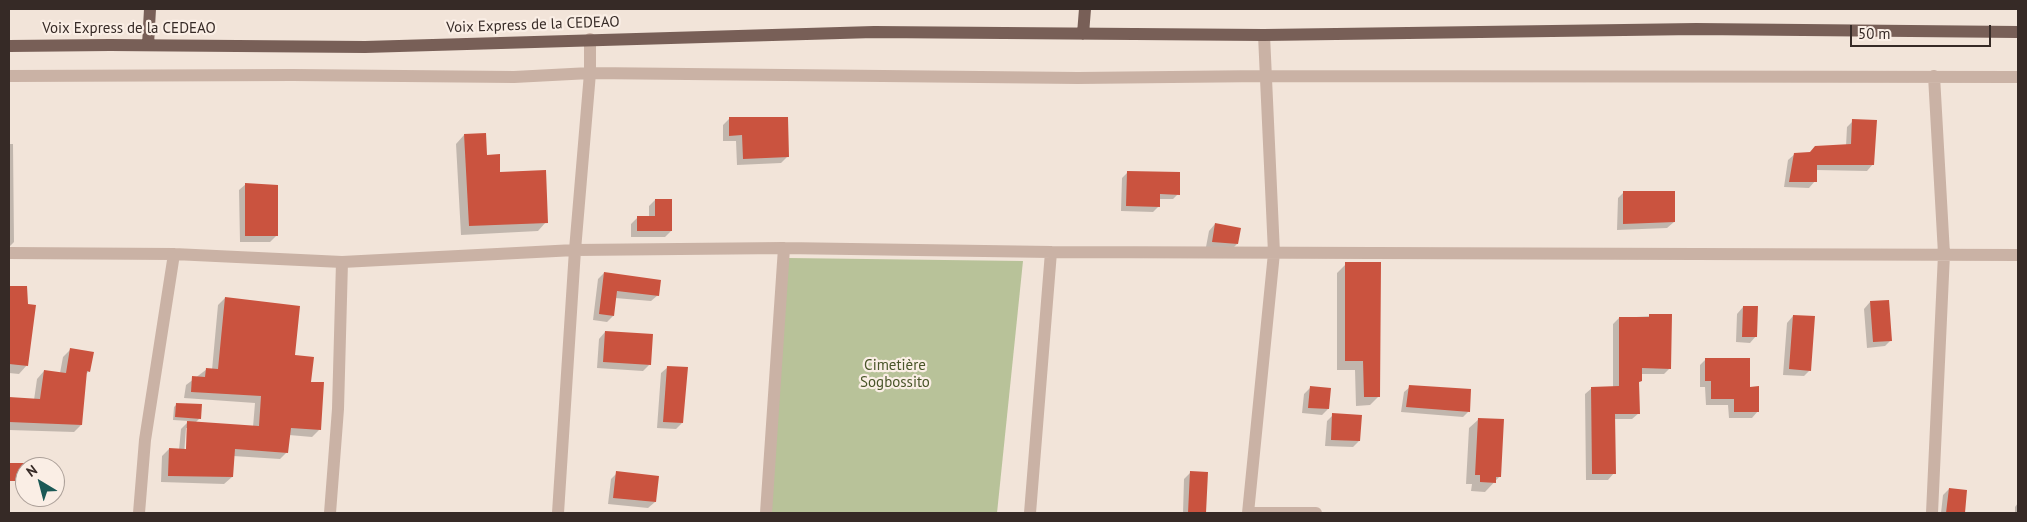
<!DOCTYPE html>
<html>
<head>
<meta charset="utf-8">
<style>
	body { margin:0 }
	#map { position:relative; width:2027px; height:522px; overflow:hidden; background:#f2e4d9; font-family:"PT Sans",sans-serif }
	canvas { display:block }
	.frame { position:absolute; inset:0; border:10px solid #362a26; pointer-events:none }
	.north { position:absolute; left:15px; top:457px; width:50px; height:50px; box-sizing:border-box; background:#faeee5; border:1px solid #aca099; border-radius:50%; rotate:323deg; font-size:14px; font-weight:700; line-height:20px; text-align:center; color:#362a26 }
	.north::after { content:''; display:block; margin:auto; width:18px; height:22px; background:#1b5956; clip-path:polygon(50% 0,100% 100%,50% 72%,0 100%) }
	.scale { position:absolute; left:1850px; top:25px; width:141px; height:22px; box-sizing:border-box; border:2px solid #362a26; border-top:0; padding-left:6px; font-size:15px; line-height:18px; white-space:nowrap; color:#362a26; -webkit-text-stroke:4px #faeee5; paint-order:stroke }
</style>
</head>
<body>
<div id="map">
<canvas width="2027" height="522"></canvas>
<div class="frame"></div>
<div class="north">N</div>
<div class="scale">50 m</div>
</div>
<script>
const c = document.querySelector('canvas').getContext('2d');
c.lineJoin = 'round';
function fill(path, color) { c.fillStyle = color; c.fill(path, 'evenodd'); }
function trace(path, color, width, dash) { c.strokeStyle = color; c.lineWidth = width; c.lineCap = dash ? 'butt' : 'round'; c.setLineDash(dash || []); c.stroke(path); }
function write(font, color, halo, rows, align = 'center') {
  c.font = font + ' "PT Sans",sans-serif'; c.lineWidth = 4.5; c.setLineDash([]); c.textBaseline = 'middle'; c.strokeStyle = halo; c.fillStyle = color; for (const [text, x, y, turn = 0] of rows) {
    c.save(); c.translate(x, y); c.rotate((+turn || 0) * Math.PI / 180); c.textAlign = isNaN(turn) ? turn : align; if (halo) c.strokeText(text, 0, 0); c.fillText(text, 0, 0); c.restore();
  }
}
const green = new Path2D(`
	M788,258l235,3 -26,252h-227z`);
const shadow = new Path2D(`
	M729,119l58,38 -6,6 -44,2 -1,-24h-13v-16z
	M1853,121l20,43 -6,7 -51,-1 -1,11 -6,7 -25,-1 4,-27 7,-6h14l37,-8 1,-19z
	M464,135l82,87 -8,9 -77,4 -5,-91z
	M9,144h4l1,98 -5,5z
	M1127,173l51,21 -5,5h-14v7l-6,6 -32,-1 1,-33z
	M246,184l31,51 -7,7h-30l-1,-52z
	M1624,192l50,30 -7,6 -50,2 1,-32z
	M655,200l16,31 -6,6h-34v-13l7,-7h11v-11z
	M1215,224l22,20 -6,6 -25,-3 3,-16z
	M1346,264l33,132 -9,9 -14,1 -1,-36h-18v-97z
	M604,273l54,22 -7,6 -36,-3 -2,18 -6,6 -14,-2 5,-41z
	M9,287h17l1,78 -8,9 -10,-1z
	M225,298l69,58 25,74 -7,7 -23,-2 -2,17 -7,7 -47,-3 -1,21 -8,7 -63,-2 1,-26 7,-7 10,1 2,-21 8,-8 -16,-1 1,-13 3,-3 23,14 -4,4 57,5 2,-24 -71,-5 2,-13 21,-16 5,1 6,-65zM186,428h2l-2,27h-2z
	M1870,302l21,38 -6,6 -18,2 -3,-39z
	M1743,307l13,29 -6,7 -14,-1 1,-28z
	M1670,315v53l-6,6h-23v7l-3,2 1,30 -7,6h-19l1,54 -6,7h-22l-1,-86 7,-6h21v-64l6,-6z
	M1793,316l17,54 -6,6 -21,-1 4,-52z
	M605,332l45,32 -7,7 -46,-3 2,-29z
	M71,349l18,22 -3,3 -5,51 -7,7 -65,-2v-31l25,1 3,-21 7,-8 16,2 3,-16z
	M1706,359l43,29 9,23 -6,7h-23l-1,-13h-22l-1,-18h-5v-22z
	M668,367l14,56 -6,6 -19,-1 4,-55z
	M1410,387l59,24 -6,6 -62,-5 3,-20z
	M1310,388l18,21 -6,6 -20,-2 2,-19z
	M1333,415l26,26 -6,6 -28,-1 2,-25z
	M1479,419l21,57 -15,16 -14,-1 1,-7h-6l3,-56z
	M1191,472l16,1 -2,40h-22l1,-34z
	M617,473l40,4 -2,25 -7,6 -40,-4 3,-25z
	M1949,489l17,2 -3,22h-22l2,-18z
	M2018,503v10h-3v-6z`);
const building = new Path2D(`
	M729,117h59l1,40 -46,2 -1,-24 -13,1z
	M1852,119l25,1 -3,45h-57v17h-28l5,-29 16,-1 5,-6 36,-2z
	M486,133l1,22 13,-1v18l46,-2 2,53 -79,3 -5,-92z
	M1127,171l53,1v23l-20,-1v13l-34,-1z
	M245,183l33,2v51h-33z
	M1623,191h52v31l-52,2z
	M655,199h17v32h-35v-15h18z
	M1215,223l26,5 -3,16 -26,-2z
	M1345,262h36l-1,135h-16l-1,-36h-18z
	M604,272l57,8 -2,16 -42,-5 -3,25 -15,-2z
	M9,286h18l1,18 8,1 -8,61 -19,-2z
	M225,297l75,9 -5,49 19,2 -3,25h13l-3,48 -30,-2 -3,25 -53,-4 -2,28 -65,-1 1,-28 17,1 1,-28 72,5 2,-30 -70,-4 1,-16 13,1 1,-9 12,1z
	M1889,300l3,41 -19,1 -3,-41z
	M1743,306h15l-1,31h-15z
	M1649,314h23l-1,55 -29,-1v13l-3,1 1,32h-25l1,60h-24l-1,-87 28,-1v-69h30z
	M1793,315l22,1 -4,55 -22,-2z
	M605,331l48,3 -2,31 -48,-3z
	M70,348l24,4 -4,20 -3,-1 -5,54 -73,-3v-25l31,2 4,-29 22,3z
	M1705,358h45v29l9,-1v26h-25v-13h-23v-18h-6z
	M667,366l21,1 -5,56 -20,-1z
	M1409,385l62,4 -1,23 -64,-5z
	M1310,386l21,2 -2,21 -21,-1z
	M176,403l26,1 -1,15 -26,-2z
	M1332,413l30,2 -2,26 -29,-1z
	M1478,418l26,1 -3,58h-5v6l-16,-1v-7h-5z
	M9,463h16v18h-16z
	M616,471l43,5 -3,26 -43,-4z
	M1190,471l18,1 -2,41h-18z
	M1949,488l18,2 -2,23h-19z`);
const minor = new Path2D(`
	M9,76l284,-1 221,2 76,-4 488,5 187,-2 753,1
	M9,253l165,1 168,8 233,-12 209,-2 267,4 967,3
	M139,513l6,-73 29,-186
	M330,513l8,-104 4,-147
	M558,513l17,-263 15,-177v-34
	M766,513l18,-265
	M1030,513l21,-261
	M1248,513l26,-260 -10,-218
	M1248,513h68
	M1932,513l12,-259 -10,-178`);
const primary = new Path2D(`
	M1083,34l2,-25
	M148,45l2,-36
	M9,46l101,-1 255,2 509,-15 390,3 432,-6 322,3`);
const streetNames = [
	["Voix Express de la CEDEAO",533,25,-2],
	["Voix Express de la CEDEAO",129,29]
];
const parkNames = [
	["Cimetière",895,366],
	["Sogbossito",895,383]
];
fill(green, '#b8c299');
fill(shadow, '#0003');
fill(building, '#ca533f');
trace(minor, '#cab2a5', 12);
trace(primary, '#785f57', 12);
write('15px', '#362a26', '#faeee5', streetNames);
write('15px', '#495529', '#faeee5', parkNames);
</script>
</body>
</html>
